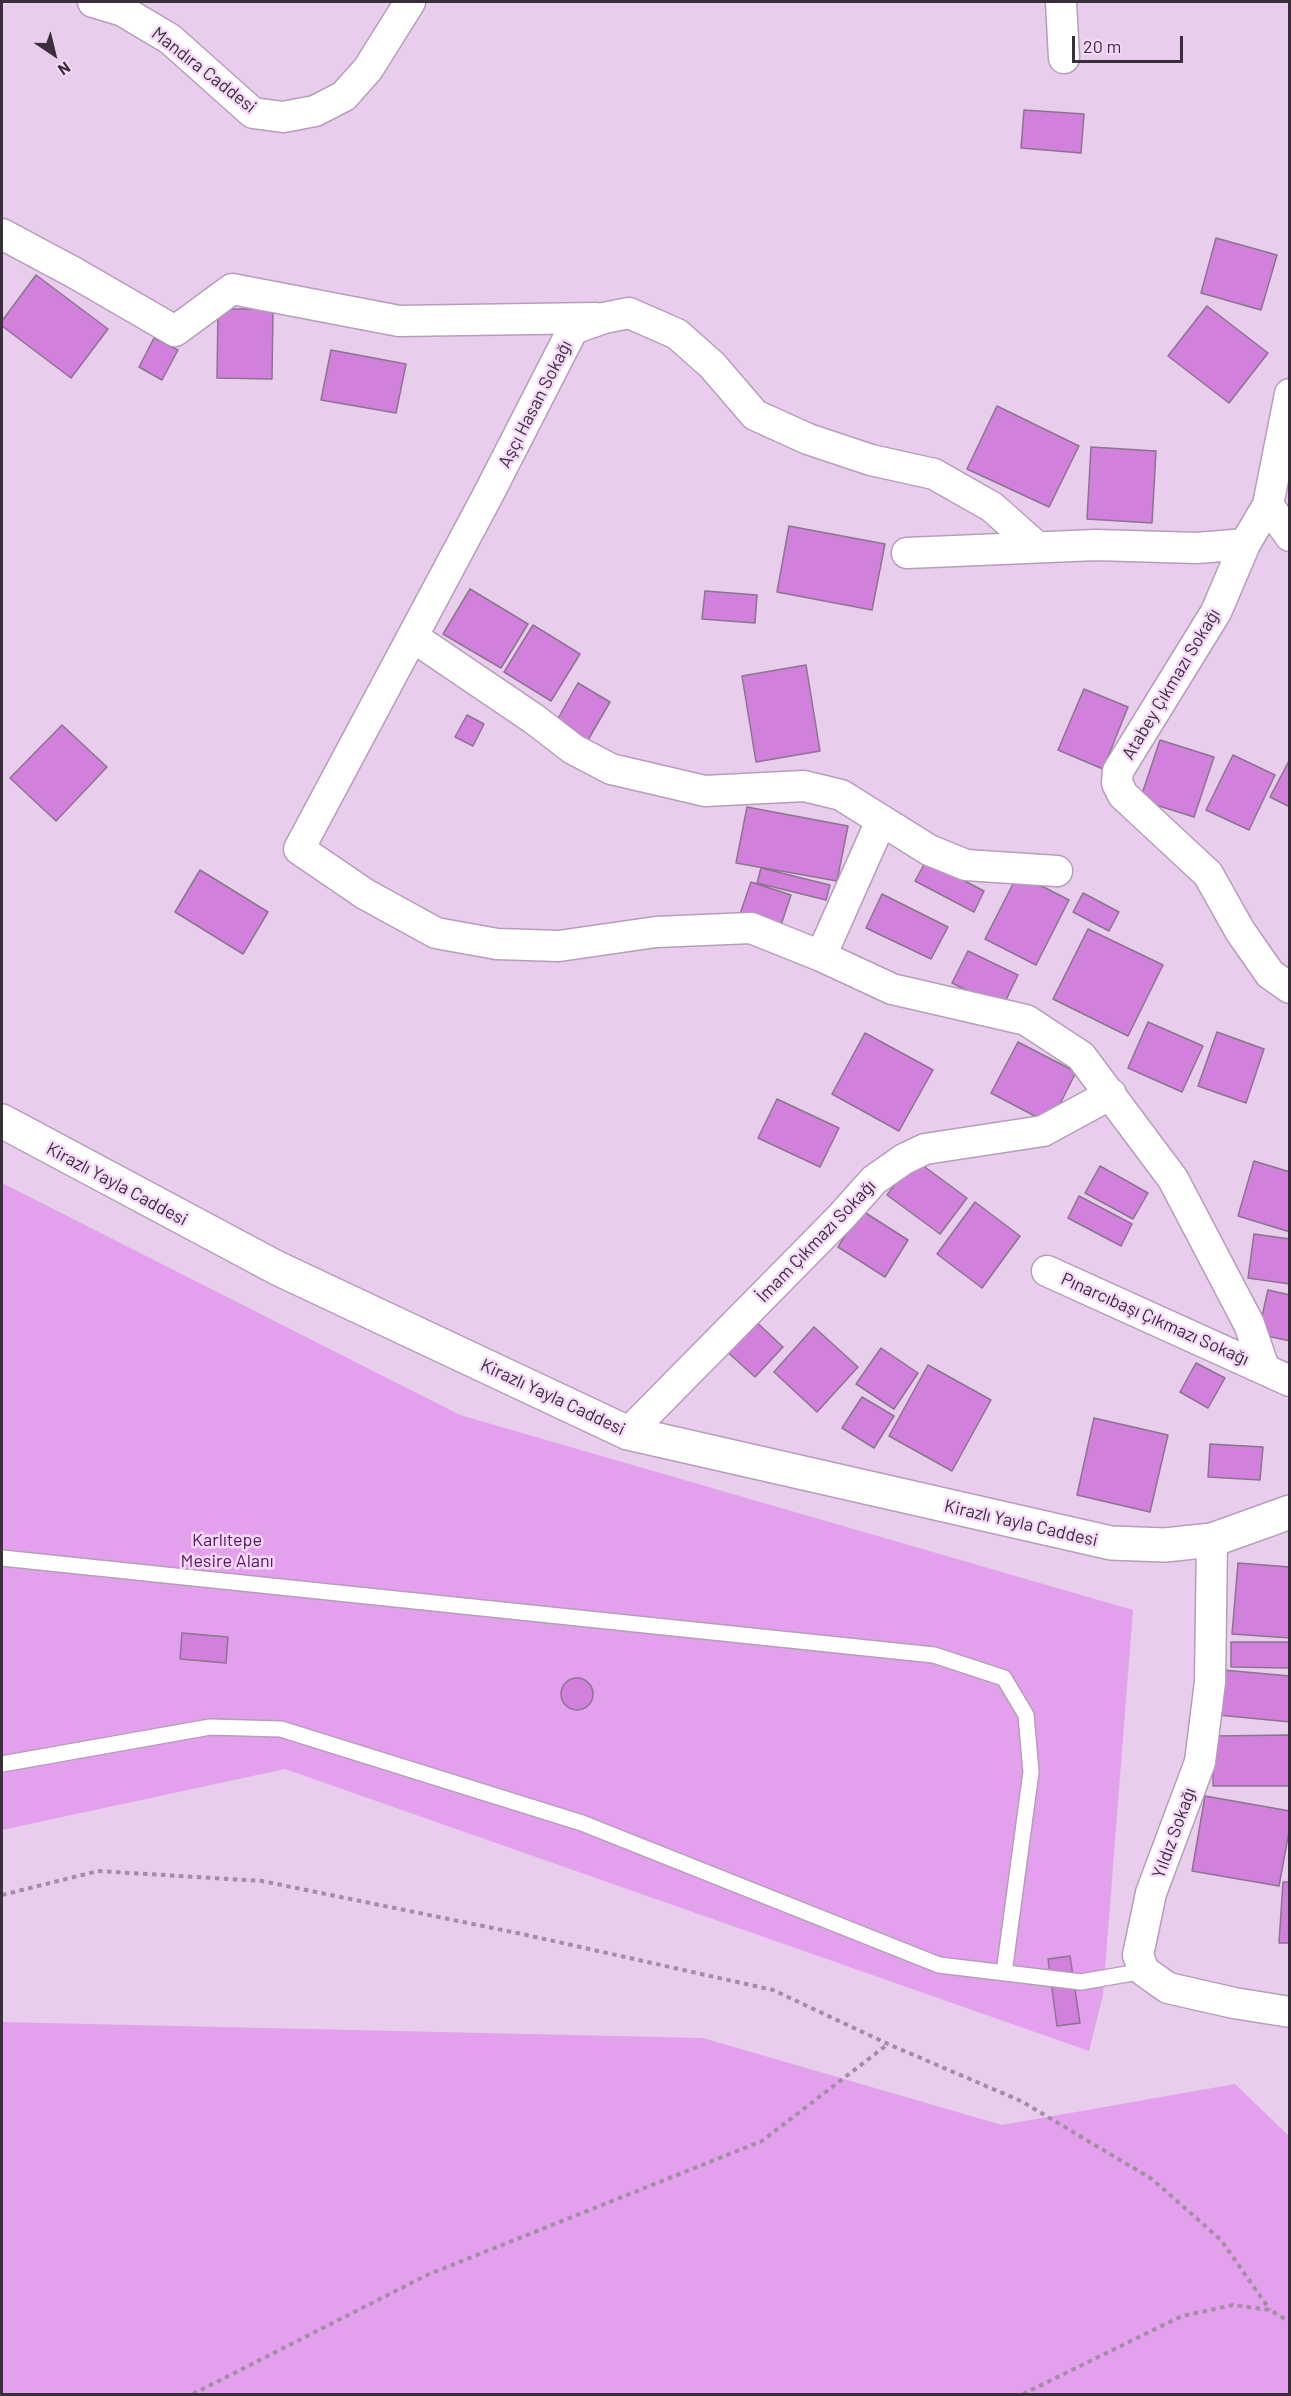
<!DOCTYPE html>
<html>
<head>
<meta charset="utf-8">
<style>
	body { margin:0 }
	#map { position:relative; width:1291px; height:2396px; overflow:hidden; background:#e9cded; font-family:Barlow,sans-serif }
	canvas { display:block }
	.frame { position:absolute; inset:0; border:3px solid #392f3b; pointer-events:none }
	.north { position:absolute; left:24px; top:24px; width:60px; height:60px; -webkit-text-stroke:4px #f7dafa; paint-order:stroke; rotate:145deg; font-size:16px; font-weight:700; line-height:24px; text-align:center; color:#392f3b }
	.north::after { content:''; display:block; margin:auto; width:21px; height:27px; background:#392f3b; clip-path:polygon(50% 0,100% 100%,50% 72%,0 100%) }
	.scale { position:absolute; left:1072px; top:36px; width:111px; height:27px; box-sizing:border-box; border:3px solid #392f3b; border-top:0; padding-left:8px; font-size:18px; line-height:21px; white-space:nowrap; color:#392f3b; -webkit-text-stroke:4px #f7dafa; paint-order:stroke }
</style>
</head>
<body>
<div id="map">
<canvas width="1291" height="2396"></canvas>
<div class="frame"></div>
<div class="north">N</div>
<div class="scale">20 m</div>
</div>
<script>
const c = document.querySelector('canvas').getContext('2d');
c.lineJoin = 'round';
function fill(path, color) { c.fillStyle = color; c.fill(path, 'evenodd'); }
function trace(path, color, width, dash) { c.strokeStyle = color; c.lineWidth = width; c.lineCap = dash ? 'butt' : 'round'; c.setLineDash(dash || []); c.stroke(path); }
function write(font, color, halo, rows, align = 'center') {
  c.font = font + ' Barlow,sans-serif'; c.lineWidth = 5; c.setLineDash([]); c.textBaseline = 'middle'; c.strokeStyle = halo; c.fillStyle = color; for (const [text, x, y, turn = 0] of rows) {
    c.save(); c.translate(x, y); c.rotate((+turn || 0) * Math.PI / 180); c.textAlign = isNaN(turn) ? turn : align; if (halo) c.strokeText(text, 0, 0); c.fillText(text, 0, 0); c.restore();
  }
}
const green = new Path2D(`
	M2,1183l458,232 673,195 -30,385 -14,56 -804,-282 -283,61z
	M2,2022l701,16 299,87 233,-41 54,52v258h-1287z`);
const building = new Path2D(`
	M1024,110l60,4 -3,39 -60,-5z
	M1216,238l61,17 -16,55 -60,-17z
	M36,275l72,54 -37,49 -69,-52v-5z
	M1207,306l61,47 -39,50 -61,-47z
	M218,309h55l-1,70 -55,-1z
	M154,338l24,12 -16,30 -23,-13z
	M331,350l75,14 -10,49 -75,-13z
	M997,406l82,40 -30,61 -82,-38z
	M1091,447l65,4 -4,72 -65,-4z
	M789,526l96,18 -13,66 -95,-18z
	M470,589l58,35 -27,44 -58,-34z
	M705,591l52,4 -2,28 -53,-4z
	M533,625l47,29 -29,47 -47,-29z
	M806,665l14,86 -64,11 -14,-86z
	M578,683l32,19 -22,38 -32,-18z
	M1084,689l44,18 -25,62 -45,-19z
	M467,715l17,9 -11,22 -18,-9z
	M62,725l45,42 -51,54 -46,-43z
	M1160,740l54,17 -20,60 -54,-17z
	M1233,755l42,20 -26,55 -43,-20z
	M1290,759v48l-20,-10z
	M747,807l101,19 -11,55 -101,-18z
	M926,861l58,30 -10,21 -59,-31z
	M761,868l69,17 -4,15 -69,-17z
	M200,870l68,42 -25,42 -68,-42z
	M1018,874l51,26 -33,65 -51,-26z
	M751,882l40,13 -11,33 -40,-14z
	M1083,893l36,19 -10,19 -36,-19z
	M882,894l66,33 -17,32 -65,-31z
	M1088,929l75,36 -35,71 -75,-37z
	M968,951l50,24 -16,33 -50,-25z
	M1148,1022l55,24 -21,46 -54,-24z
	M1217,1032l47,17 -18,54 -48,-17z
	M865,1033l68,37 -34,61 -67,-37z
	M1018,1042l58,30 -26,52 -59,-31z
	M777,1099l62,29 -19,39 -62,-29z
	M914,1159l53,39 -27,36 -53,-39z
	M1254,1161l36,11v60l-52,-16z
	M1100,1166l48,27 -15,26 -48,-26z
	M1079,1196l53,28 -11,22 -53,-28z
	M975,1202l45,34 -38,52 -45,-34z
	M861,1210l47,30 -23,37 -47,-30z
	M1254,1234l36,5v45l-42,-6z
	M1268,1290l22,5v46l-32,-7z
	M751,1317l32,30 -28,30 -32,-29z
	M814,1327l44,40 -41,45 -43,-40z
	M881,1348l37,25 -24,36 -38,-25z
	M1196,1363l29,15 -17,30 -28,-16z
	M928,1365l63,35 -39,71 -63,-35z
	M862,1397l32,19 -20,32 -32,-20z
	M1094,1418l74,17 -18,77 -73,-17z
	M1210,1444l53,3 -3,33 -52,-3z
	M1238,1563l52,4v71l-58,-4z
	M182,1633l46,4 -2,26 -46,-4z
	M1231,1642h59v26l-59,-1z
	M1223,1670l67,6v46l-72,-7z
	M561 1694a16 16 0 1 1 32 0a16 16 0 1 1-32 0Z
	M1290,1735v51h-77v-50z
	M1205,1796l85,15v15l-11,60 -87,-15z
	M1283,1882h7v61h-11z
	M1070,1956l10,67 -23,3 -9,-67z`);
const path = new Path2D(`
	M2,1895l96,-24 164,10 260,53 251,56 115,54 133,57 131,78 69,61 49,70
	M193,2394l234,-119 335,-134 126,-97
	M1023,2394l159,-78 51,-11 37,5 20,12`);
const service = new Path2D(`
	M2,1558l932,97 70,23 22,37 5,57 -27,201
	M2,1764l208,-37 71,2 301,94 357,142 142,17 63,-11`);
const minor = new Path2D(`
	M93,2l30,9 47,28 83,74 30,4 32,-6 29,-15 24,-27 42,-67
	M1061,2l3,56
	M2,234l71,38 102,59 57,-42 167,32 197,-3
	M1290,394l-22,111 22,31
	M1268,505l-23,39 -29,68 -98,159 -1,12 6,12 85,79 32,57 30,43 20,14
	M1037,547l-45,-40 -58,-33 -63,-14 -63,-21 -53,-24 -43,-50 -35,-31 -48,-21 -25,5 -31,11 -85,166 -189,354 66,45 71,39 61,11 62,2 97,-14 95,-4 70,28 71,33 134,31 55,36 92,123 76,145 15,44
	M907,553l189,-8 101,3 48,-4
	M413,637l121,82 39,30 38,20 94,22 99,-5 37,9 88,55 37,15 91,6
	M821,956l60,-135
	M1047,1271l243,110
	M628,1433l213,-216 33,-37 30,-21 21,-10 118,-18 68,-37
	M1212,1540l-2,142 -10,80 -49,131 -13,62 6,16 24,17 66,15 56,9`);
const secondary = new Path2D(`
	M2,1121l275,147 351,165 483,110 54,2 47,-5 78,-28`);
const streetNames = [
	["Mandıra Caddesi",204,70,38],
	["Aşçı Hasan Sokağı",535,404,-63],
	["Atabey Çıkmazı Sokağı",1171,684,-59],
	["Kirazlı Yayla Caddesi",117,1184,28],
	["İmam Çıkmazı Sokağı",816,1241,-46],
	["Pınarcıbaşı Çıkmazı Sokağı",1155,1319,24],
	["Kirazlı Yayla Caddesi",553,1397,25],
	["Kirazlı Yayla Caddesi",1021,1523,13],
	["Yıldız Sokağı",1174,1833,-70]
];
const parkNames = [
	["Karlıtepe",227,1540],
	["Mesire Alanı",227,1561]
];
fill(green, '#e3a0ec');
fill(building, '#d181dc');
trace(building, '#8c738f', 1.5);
trace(service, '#b79dbb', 18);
trace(minor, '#b79dbb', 33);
trace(secondary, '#b79dbb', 36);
trace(path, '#a28da5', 4, [4.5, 4.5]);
trace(service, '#fff', 15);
trace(minor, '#fff', 30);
trace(secondary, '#fff', 33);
write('18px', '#392f3b', '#f7dafa', streetNames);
write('18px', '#5a0f64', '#f7dafa', parkNames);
</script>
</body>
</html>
